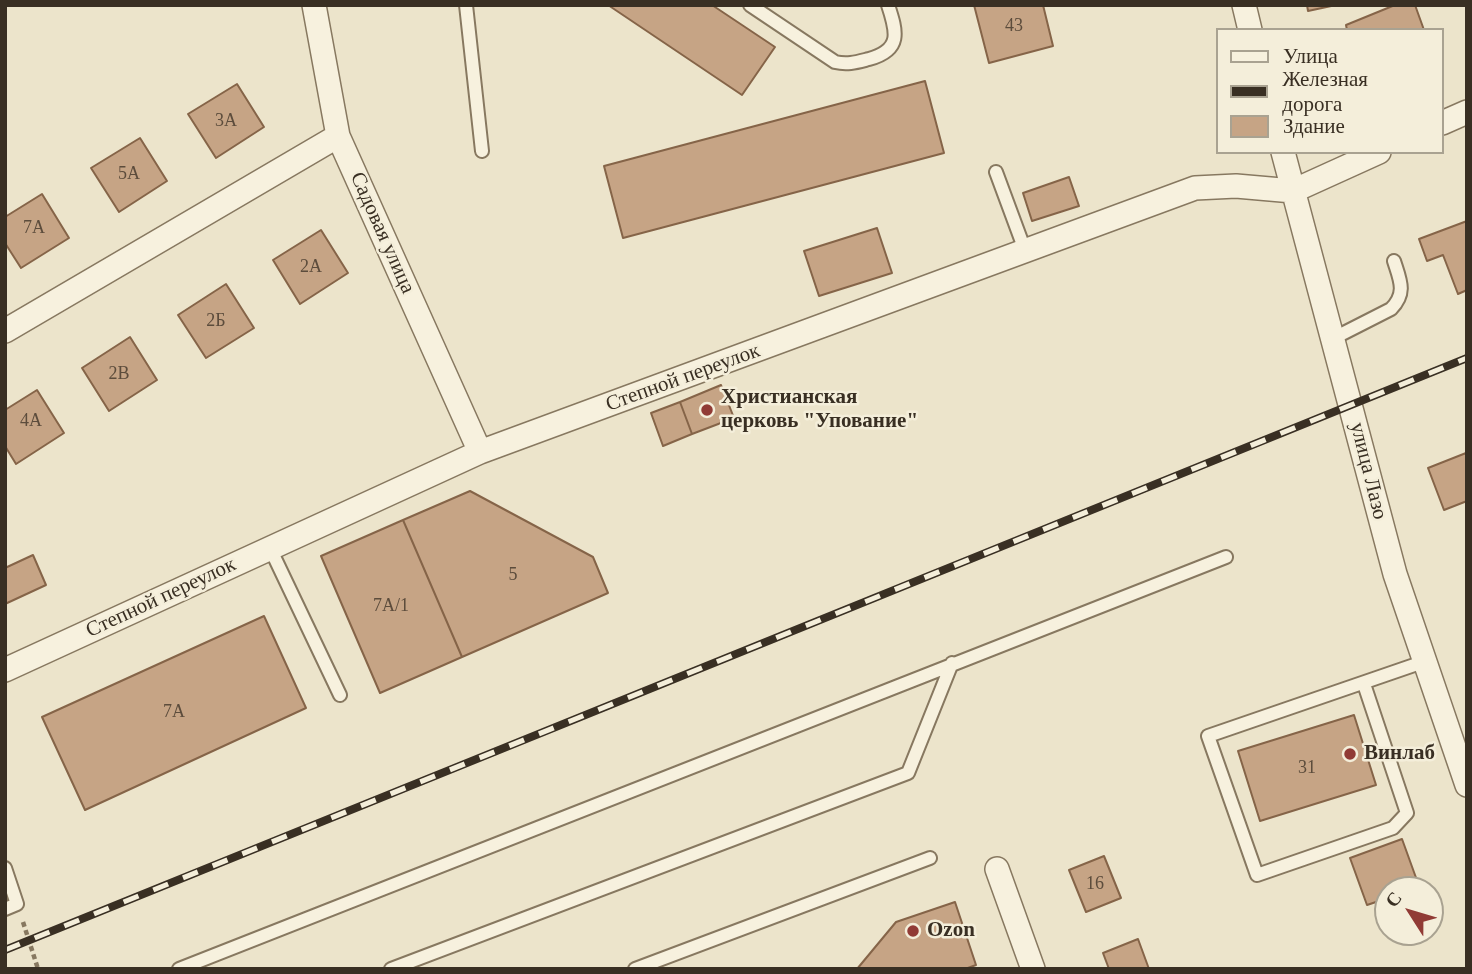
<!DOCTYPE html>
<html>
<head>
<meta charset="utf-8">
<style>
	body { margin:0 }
	#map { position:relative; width:1472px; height:974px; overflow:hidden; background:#ece4cb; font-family:Georgia,serif }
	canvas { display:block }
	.frame { position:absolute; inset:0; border:7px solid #392f23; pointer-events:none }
	.legend { position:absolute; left:1216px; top:28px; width:228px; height:126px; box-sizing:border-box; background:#f4eeda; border:2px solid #a9a291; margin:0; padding:9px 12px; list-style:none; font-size:21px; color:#392f23 }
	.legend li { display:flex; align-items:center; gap:14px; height:35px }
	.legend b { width:35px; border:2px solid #a9a291 }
	.north { position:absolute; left:1374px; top:876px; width:70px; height:70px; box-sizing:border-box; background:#f4eeda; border:2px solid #a9a291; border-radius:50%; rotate:307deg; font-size:19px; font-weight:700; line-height:28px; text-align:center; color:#392f23 }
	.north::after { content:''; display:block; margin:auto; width:24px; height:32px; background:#913b35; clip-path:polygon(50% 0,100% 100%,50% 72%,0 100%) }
</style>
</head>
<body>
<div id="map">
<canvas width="1472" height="974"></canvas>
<div class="frame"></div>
<ul class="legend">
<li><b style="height:9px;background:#f7f1de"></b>Улица</li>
<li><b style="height:9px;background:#392f23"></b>Железная дорога</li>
<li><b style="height:19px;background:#c6a485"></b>Здание</li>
</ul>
<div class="north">С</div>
</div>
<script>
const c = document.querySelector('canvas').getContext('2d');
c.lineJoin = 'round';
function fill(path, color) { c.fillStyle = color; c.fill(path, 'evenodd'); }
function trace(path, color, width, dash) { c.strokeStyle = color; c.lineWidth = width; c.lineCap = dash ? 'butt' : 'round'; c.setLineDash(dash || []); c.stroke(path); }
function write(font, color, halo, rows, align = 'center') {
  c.font = font + ' Georgia,serif'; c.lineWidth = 5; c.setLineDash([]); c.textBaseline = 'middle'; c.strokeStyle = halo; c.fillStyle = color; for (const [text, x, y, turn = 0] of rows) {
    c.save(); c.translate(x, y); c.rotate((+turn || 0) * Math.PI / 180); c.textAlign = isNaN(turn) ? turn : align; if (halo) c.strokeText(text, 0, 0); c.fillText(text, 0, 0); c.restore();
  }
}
const building = new Path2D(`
	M608,5h104l63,42 -33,48z
	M974,5h69l10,41 -64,17z
	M1307,5h29l-28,6z
	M1395,5h20l9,25h-77l-1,-5z
	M925,81l19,72 -321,85 -19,-72z
	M237,84l27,43 -48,31 -28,-44z
	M140,138l27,43 -48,31 -28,-44z
	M1069,177l10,29 -47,15 -9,-28z
	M42,194l27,44 -48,30 -16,-25v-26z
	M1467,221v69l-9,4 -15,-39 -16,6 -8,-22z
	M877,228l15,45 -73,23 -15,-45z
	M321,230l27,43 -48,31 -27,-44z
	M226,284l28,44 -48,30 -28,-43z
	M130,337l27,43 -48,31 -27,-43z
	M721,385l13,33 -42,16 -12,-32z
	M37,390l27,43 -48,31 -11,-18v-36z
	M680,402l12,32 -29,12 -12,-33z
	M1466,453l1,48 -23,9 -16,-42z
	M470,491l123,66 15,36 -146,64 -59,-137z
	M403,520l59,137 -82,36 -59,-137z
	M33,555l13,30 -41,19v-36z
	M264,616l42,92 -221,102 -43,-93z
	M1354,715l22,70 -116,36 -22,-70z
	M1402,839l17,47 -10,4h-21v8l-21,7 -17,-47z
	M1104,856l17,42 -35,14 -17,-42z
	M955,902l21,63 -11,4h-108l39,-47z
	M1138,939l11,30h-40l-6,-16z`);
const path = new Path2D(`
	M23,922l15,47`);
const service = new Path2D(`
	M466,5l16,146
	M750,5l85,57c13,3 22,0 34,-3 33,-9 28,-27 19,-54
	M996,172l30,81
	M1334,338l57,-29c16,-16 9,-29 3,-48
	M270,548l70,147
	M1364,684l43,129 -14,15 -136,47 -49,-139 215,-74
	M5,868l12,36 -12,5
	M179,969l1047,-412
	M391,969l517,-196 44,-110
	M635,969l295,-111`);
const minor = new Path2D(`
	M314,5l24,131 142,316
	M1244,5l6,25
	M1442,123l25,-11
	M1283,152l112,422 72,211
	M5,331l333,-195
	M5,670l475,-218 715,-264 41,-2 57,5 86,-39
	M997,869l36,100`);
const rail = new Path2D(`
	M5,950l1462,-592`);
const markers = [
	[707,410,7,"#913b35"],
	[1350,754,7,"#913b35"],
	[913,931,7,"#913b35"]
];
const numberNames = [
	["43",1014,26],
	["3А",226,121],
	["5А",129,174],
	["7А",34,228],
	["2А",311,267],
	["2Б",216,321],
	["2В",119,374],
	["4А",31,421],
	["5",513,575],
	["7А/1",391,606],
	["7А",174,712],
	["31",1307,768],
	["16",1095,884]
];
const streetNames = [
	["Садовая улица",382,233,66],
	["Степной переулок",683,378,-20],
	["улица Лазо",1368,471,76],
	["Степной переулок",161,598,-25]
];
const poiNames = [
	["Христианская",721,398],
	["церковь \"Упование\"",721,422],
	["Винлаб",1364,754],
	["Ozon",927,931]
];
fill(building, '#c6a485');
trace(building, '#856448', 2);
trace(service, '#877860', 16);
trace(minor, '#877860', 26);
trace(path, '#877860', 4.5, [5, 3.5]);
trace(service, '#f7f1de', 12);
trace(minor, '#f7f1de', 23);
trace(rail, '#392f23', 8);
trace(rail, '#f4eeda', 5, [16]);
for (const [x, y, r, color] of markers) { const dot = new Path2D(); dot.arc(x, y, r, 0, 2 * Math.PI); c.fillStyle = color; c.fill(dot); trace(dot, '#f4eeda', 2.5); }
write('18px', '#5c4c3c', null, numberNames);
write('21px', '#392f23', '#f4eeda', streetNames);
write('bold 21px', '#392f23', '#f4eeda', poiNames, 'left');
</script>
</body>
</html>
